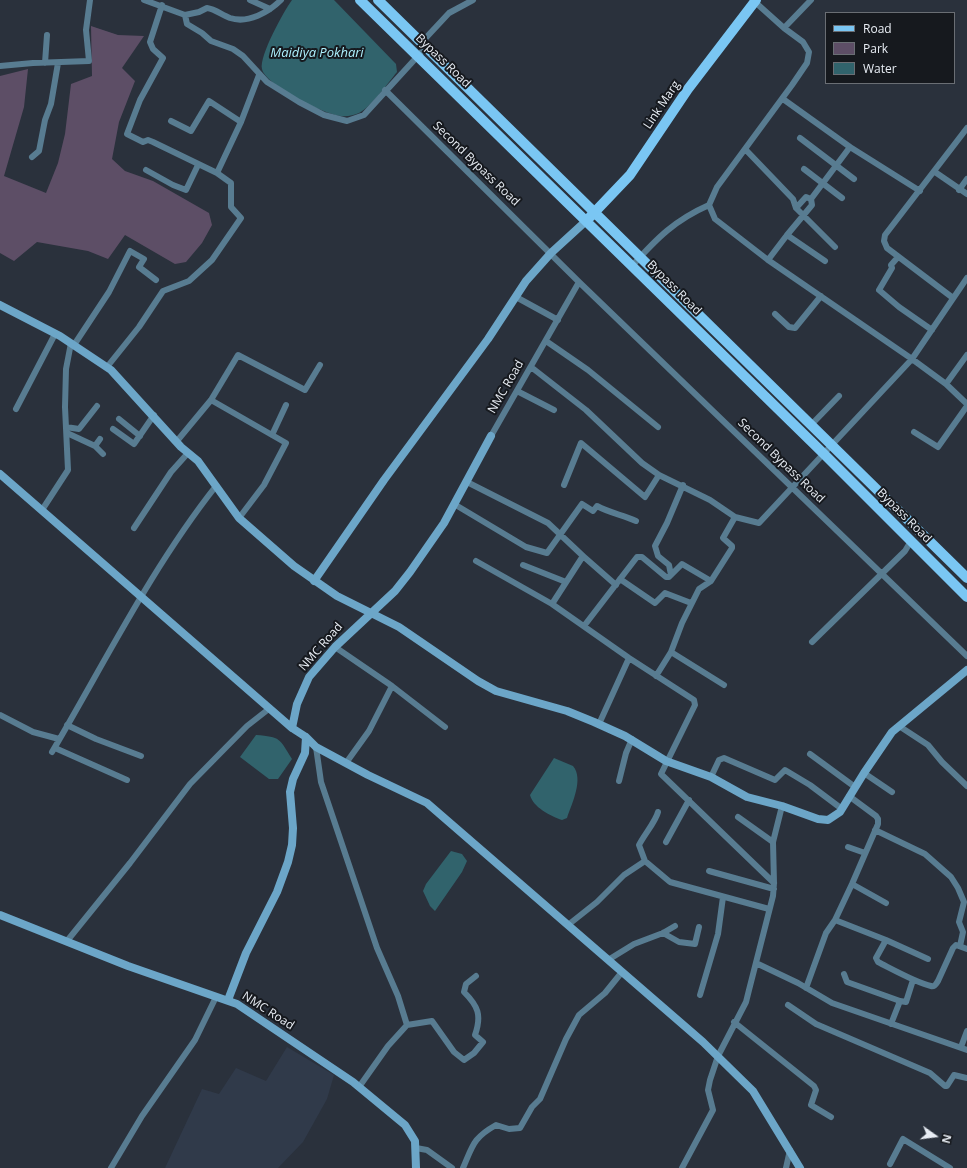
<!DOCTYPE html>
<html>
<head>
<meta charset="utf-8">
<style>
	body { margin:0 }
	#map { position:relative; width:967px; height:1168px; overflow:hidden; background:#2a313c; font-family:"Open Sans",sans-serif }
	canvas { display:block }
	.legend { position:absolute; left:825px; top:12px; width:130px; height:72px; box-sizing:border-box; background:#16191e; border:1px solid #6a6e74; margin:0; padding:5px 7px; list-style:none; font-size:12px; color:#e8edf4 }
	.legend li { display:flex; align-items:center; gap:8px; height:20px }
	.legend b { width:20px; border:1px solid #6a6e74 }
	.north { position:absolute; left:915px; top:1116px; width:40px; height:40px; -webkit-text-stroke:3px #16191e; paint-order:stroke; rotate:104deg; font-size:11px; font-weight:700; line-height:16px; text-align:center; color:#e8edf4 }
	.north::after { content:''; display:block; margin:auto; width:14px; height:18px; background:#e8edf4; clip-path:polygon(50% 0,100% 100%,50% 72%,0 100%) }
</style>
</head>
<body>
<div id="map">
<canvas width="967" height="1168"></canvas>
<ul class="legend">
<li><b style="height:5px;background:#7ac6f3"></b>Road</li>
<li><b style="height:11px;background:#5d4e66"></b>Park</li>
<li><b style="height:11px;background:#31636c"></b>Water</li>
</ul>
<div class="north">N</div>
</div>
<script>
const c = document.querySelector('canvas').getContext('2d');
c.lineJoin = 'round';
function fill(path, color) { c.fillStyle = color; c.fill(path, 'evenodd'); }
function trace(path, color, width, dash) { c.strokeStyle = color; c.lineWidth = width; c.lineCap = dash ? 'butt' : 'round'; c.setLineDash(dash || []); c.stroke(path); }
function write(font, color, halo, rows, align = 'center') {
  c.font = font + ' "Open Sans",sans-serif'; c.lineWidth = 4; c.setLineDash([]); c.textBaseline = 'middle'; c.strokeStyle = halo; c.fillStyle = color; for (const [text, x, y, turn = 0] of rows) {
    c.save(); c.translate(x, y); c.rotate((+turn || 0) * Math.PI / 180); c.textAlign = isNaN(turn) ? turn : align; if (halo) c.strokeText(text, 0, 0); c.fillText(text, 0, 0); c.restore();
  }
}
const built = new Path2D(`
	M287,1047l47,28 -7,24 -24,43 -25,26h-113l37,-79 17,5 17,-26 30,13z`);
const green = new Path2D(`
	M91,26l27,9 26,1 -22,32 13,13 -16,41 -7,37 13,12 28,10 56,32 3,12 -10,18 -16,19 -11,2 -50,-29 -17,24 -20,-8 -51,-9 -23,19 -14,-8v-177l28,-7 -4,38 -20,69 42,17 12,-30 7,-29 6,-50 21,-8z`);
const water = new Path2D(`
	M292,0h42l62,64 1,8c-10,12 -25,34 -38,41 -5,2 -12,4 -18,3 -15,-1 -76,-31 -79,-47 -3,-13 22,-58 30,-69z
	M256,735c25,2 23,3 36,24l-14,20h-9l-29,-22z
	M554,758l19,8c11,13 -1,37 -6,52l-5,2c-12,-4 -29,-13 -32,-25z
	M451,851l11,3 5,7 -5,11 -27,39 -5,-5 -7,-15 3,-7z`);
const street = new Path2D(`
	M144,0l41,15 14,-3 8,-4c8,1 15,7 23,10 18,6 39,-6 51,-18
	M250,0l20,9
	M755,2l29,26 19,14 6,10 -2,11 -15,22 -75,102 -8,18 6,14 53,41 144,99 34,25 21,20
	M162,5l-12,37 3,7 10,9 -23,42 -13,34 16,8 5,-2 5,2 64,31
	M185,15l2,9 15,9 9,8 22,8 10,7 24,26 32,20 25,13 23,6 17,-6 63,-69
	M784,28l27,-28
	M422,42l27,-29 24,-13
	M45,63l2,-28
	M0,66l33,-3 56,-2 -3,-31 4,-30
	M385,90l194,192 388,374
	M783,99l67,48 70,44
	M171,121l20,10 18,-30 32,21
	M800,138l54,41
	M745,149l48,50 3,9 39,39
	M32,157l7,-6 6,-31 6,-16 7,-41
	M804,169l38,29
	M146,170l27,15 13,5 12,-25
	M935,172l32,22
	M959,190l8,-11
	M811,199l39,-52
	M787,235l25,-30 -1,-6 -5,-2 -10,11
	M898,257l-7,8 1,3 -13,22 20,17 33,23
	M768,260l19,-25 38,26
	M632,266c25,-28 43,-46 77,-61
	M516,297l42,23
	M953,298l-66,-50 -3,-7 1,-6 82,-107
	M775,314l14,13 6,1 26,-32
	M546,341l42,29 70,57
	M74,345l35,-53 21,-41 14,8 -5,8 17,13
	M107,367l32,-40 24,-36 26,-10 23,-21 29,-42 -10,-11v-24l-14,-10 24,-51 18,-47
	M531,367l55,43 56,53 17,12 51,25 25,17 24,6 153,-164 55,-81
	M946,384l21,-29
	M517,391l37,19
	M211,400l75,43 -22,42 -25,33
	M16,409l39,-75
	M119,419l21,17
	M811,425l28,-29
	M66,427l13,2 18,-23
	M113,429l21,15 20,-29
	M914,432l24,15 29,-41
	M67,433l28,13 8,8
	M272,435l14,-30
	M491,436l88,-154
	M177,441l34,-41 27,-45 67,35 15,-25
	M95,446l5,-7
	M467,482l81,41 35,33 -31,48 77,54 65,42 1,5 -34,69 113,109
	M564,485l17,-42 64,54 14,-22
	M454,504l72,43 21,6 35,-49 11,7 4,-5c13,7 26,9 39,15
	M42,510l26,-40 -3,-63 1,-38 5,-26
	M134,528l37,-56 17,-19
	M583,556l33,29
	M476,561l76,43
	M523,565l43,17
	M671,575l-2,-10 -11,-9 -3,-10 12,-23 16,-38
	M620,579l35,24 10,-10 26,10
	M584,626l53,-69h5l24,20h3l13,-13 29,17
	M812,642l93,-91 6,-10
	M335,647l57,39 -23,45 -23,32
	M671,652l53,33
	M656,676l15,-24 11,-29 17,-34 12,-8 21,-33v-2l-9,-8 12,-21
	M392,686l53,41
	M0,715l33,17 26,7
	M599,724l30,-66
	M67,725l29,14 45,17
	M899,726l29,19 14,17 25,24
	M316,747l5,35 56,166 21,48 9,29 -19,21 -29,41
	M55,748l72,32
	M52,752c53,-90 100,-185 164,-266
	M810,754l45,33
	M864,773l28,19
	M711,777l8,-17 5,-2 51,22 10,-10 25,15 32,24
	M619,781l7,-28 6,-14
	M738,817l35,25
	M875,830l50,24 26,23 7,11 6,14 -5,20 4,10 -3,14
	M666,842l23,-42
	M848,847l17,6
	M645,861l-6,-16c5,-10 17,-24 19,-33
	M709,871l65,18
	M852,884l34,19
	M835,920l51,20
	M568,925l29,-23 27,-27 21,-14 25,21 99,27
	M663,933l16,9 16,2 4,-17
	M67,941l63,-78 60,-79 57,-58 23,-18
	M928,959l-42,-19 -10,18 2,4c14,7 39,21 53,24 4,1 5,-2 7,-5l15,-33 3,-3 11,4
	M608,960l26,-16 29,-11 12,-7
	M756,963l42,20 34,20 135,47
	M844,974l3,8 53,19
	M806,988l20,-55 9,-13 17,-36 26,-60v-5l-2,-3 -27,-20
	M700,995l18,-61 5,-37
	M788,1005l28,19 114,49 15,13h2l7,-11 13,3
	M734,1022l80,64 2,4 -5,15 20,12
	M891,1024l9,-23 6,1 7,-22
	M407,1025l25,-4 22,31 10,8 10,-7 9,-11 -8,-7c7,-20 3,-29 -11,-43l2,-8 10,-8
	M961,1047l6,-16
	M416,1148l11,2 25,18
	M890,1164l13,-25 47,29
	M111,1168l31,-52 53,-76 21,-43
	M463,1168c10,-23 10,-30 33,-43l13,4 11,-1 12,-21 8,-8 26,-60 13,-24 26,-22 17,-21
	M682,1168l31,-58 -5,-20 2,-10 8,-24 28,-54 3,-12 24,-94 1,-13 -1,-41 9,-36
	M786,1168l4,-18`);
const secondary = new Path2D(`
	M0,305l60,31 51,34 70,77 17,14 41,57 55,48 43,30 62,31 79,54 18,10 71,20 27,11 31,14 41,25 45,16 36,20 35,9 36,13 10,1 12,-8 24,-39 28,-41 75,-62
	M0,474l292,254
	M314,581l70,-101 104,-141 38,-58 25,-28 35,-32
	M306,737l10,10 52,28 59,28 276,239 50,49 47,77
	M0,915l128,51 109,38 116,78 52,43 10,16 1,27
	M228,1000l18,-47 31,-61 11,-30 4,-17 1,-17 -3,-36 3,-13 12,-26 1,-16 -14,-9 5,-24 12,-27 26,-30 60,-56 15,-19 34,-49 47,-87`);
const primary = new Path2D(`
	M360,0l464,454 143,143
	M378,0l589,578
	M590,217l40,-42 58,-86 68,-89`);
const streetNames = [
	["Bypass Road",443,61,44],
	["Link Marg",662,105,-56],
	["Second Bypass Road",476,164,44],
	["Bypass Road",674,288,45],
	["NMC Road",506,387,-60],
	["Second Bypass Road",781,461,44],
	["Bypass Road",904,516,45],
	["NMC Road",321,647,-49],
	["NMC Road",268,1011,33]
];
const waterNames = [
	["Maidiya Pokhari",317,53]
];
fill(built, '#303a4a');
fill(green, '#5d4e66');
fill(water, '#31636c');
trace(street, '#587c91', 6);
trace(secondary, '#6ca6c8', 8);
trace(primary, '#7ac6f3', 10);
write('12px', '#e8edf4', '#16191e', streetNames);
write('italic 13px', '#adf0fd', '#16191e', waterNames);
</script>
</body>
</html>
